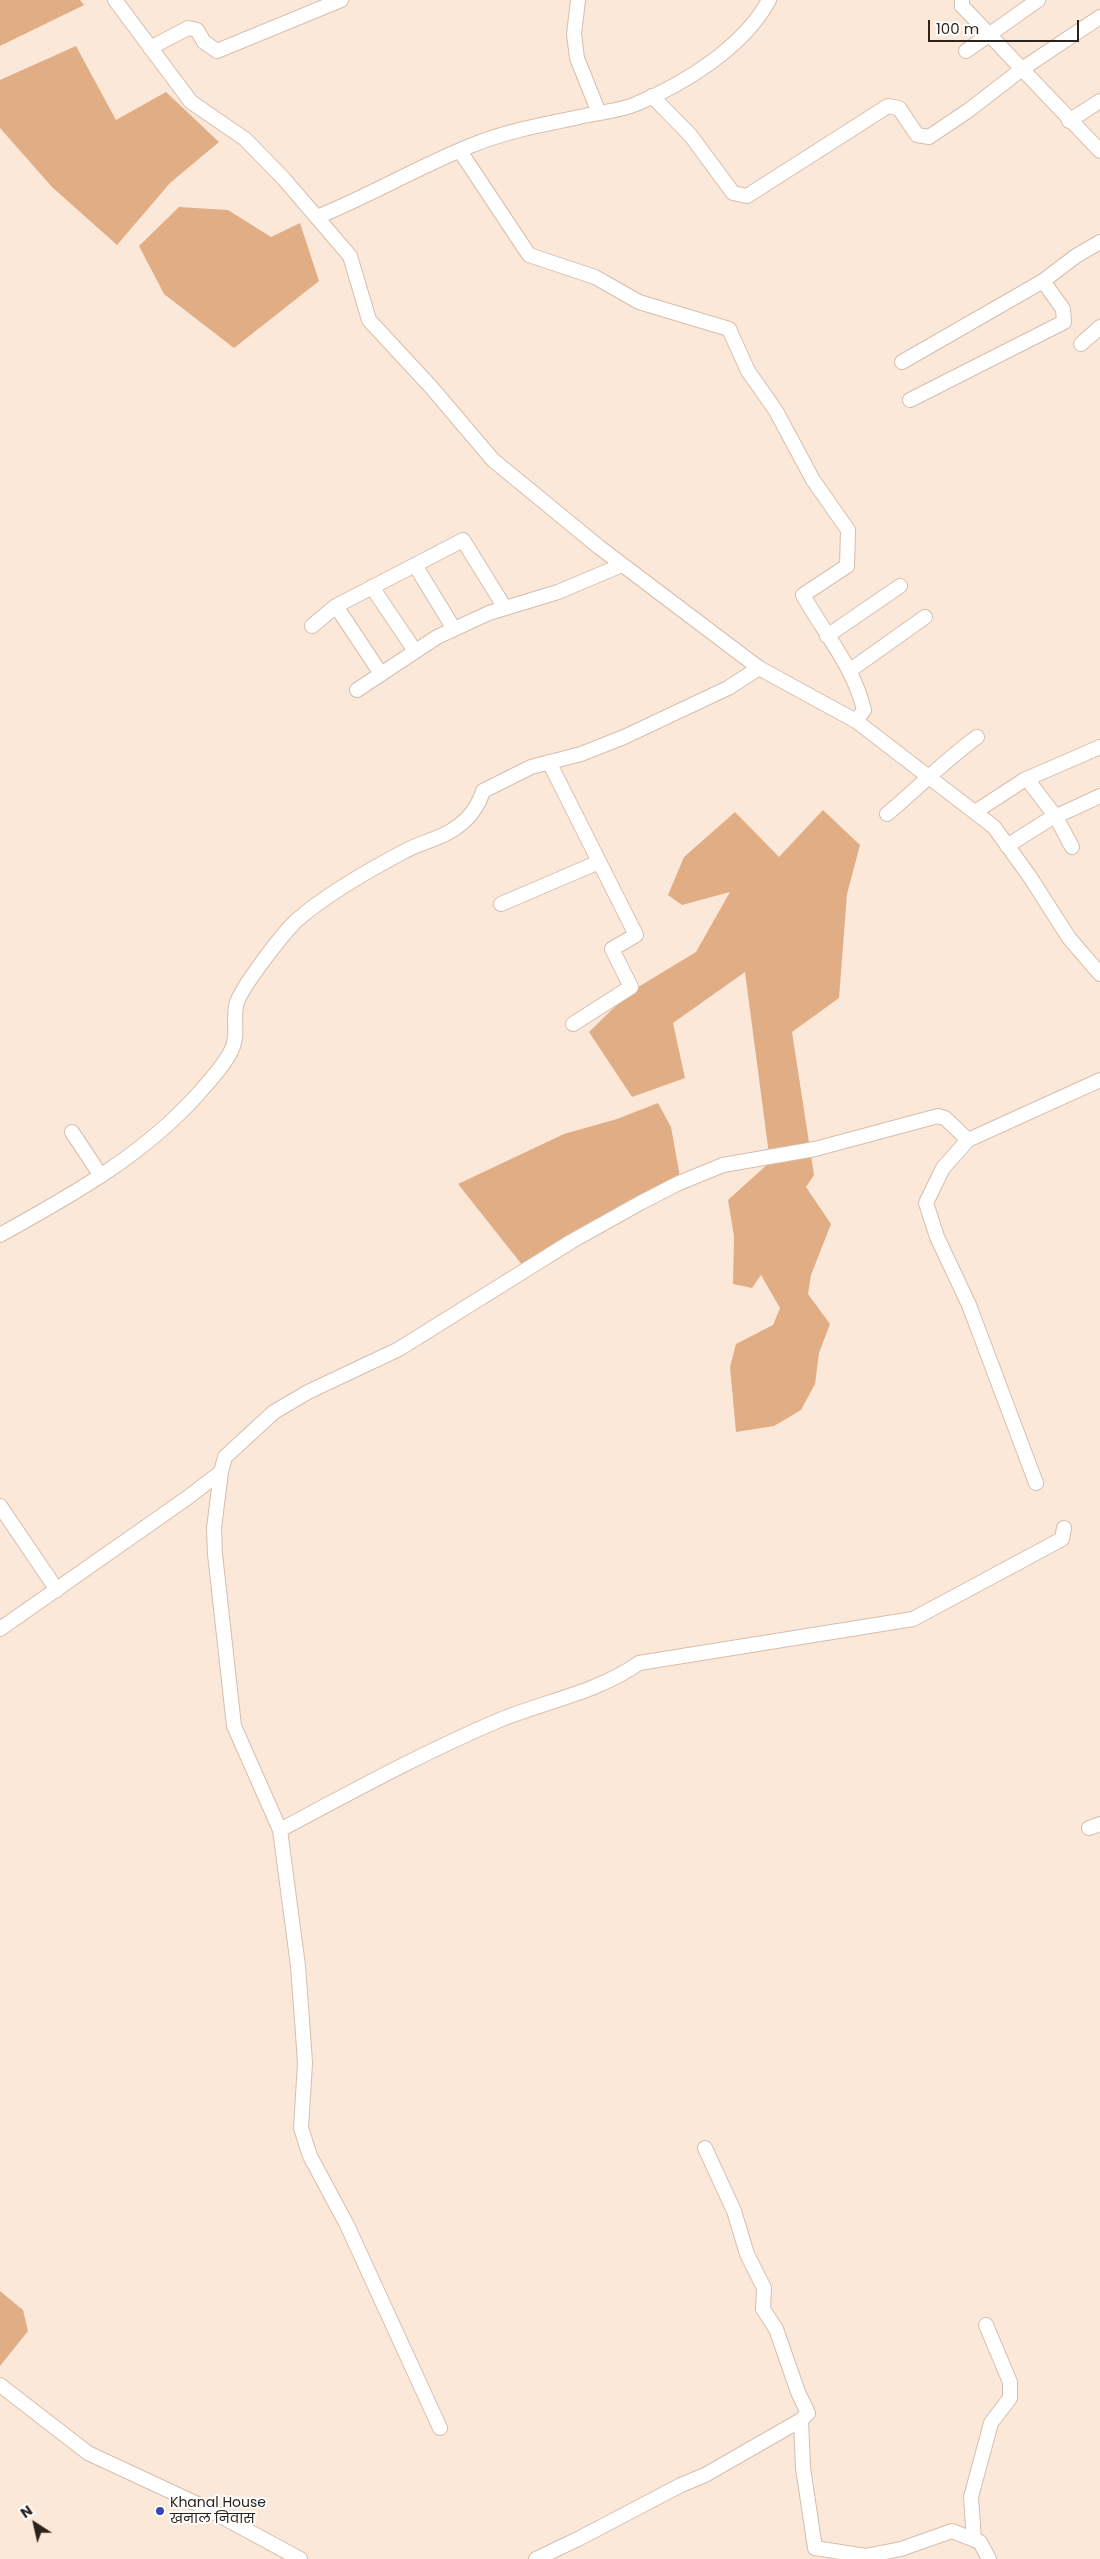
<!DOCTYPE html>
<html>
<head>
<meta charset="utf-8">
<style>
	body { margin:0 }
	#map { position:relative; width:1100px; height:2559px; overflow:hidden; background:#fce8d9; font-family:Poppins,sans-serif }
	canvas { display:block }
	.north { position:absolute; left:10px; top:2499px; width:50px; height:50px; -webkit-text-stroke:4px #fff; paint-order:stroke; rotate:325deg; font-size:14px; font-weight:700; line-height:20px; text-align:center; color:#2c231c }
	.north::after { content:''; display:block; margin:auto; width:18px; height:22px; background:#2c231c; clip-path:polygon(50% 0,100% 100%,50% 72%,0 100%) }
	.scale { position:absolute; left:928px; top:20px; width:151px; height:22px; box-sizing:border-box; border:2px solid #2c231c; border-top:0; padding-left:6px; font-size:15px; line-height:18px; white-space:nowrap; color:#2c231c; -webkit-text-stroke:4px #fff; paint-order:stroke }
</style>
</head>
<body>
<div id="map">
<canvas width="1100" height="2559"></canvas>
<div class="north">N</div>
<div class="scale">100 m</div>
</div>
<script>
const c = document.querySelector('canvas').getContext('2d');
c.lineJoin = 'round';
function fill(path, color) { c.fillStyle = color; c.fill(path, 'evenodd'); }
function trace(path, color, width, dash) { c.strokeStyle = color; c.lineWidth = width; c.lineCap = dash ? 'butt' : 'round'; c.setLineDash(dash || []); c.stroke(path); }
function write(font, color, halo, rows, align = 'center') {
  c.font = font + ' Poppins,"Noto Sans Devanagari",sans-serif'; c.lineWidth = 4; c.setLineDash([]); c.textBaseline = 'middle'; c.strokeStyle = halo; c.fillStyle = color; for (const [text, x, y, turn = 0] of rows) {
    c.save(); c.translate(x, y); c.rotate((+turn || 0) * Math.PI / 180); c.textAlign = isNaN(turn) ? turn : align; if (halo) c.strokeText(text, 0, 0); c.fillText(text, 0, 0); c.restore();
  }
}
const forest = new Path2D(`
	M0,0h80l4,5 -84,41z
	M76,46l40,74 50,-28 53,50 -49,41 -53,62 -65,-58 -52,-59v-48z
	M179,207l49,3 43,27 29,-14 19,58 -85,67 -70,-54 -25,-48z
	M823,810l37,35 -13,49 -8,104 -47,34 22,143 -8,12 25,37 -20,51 -3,19 22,30 -11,29 -4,31 -14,26 -27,16 -38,6 -6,-65 6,-23 37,-19 7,-17 -19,-33 -9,13 -19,-4 1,-48 -6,-36 42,-38 -25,-190 -72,51 12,55 -53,19 -43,-65 41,-40 66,-40 34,-60 -48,13 -14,-10 16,-38 51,-45 44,45z
	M658,1103l13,24 9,50 -157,89 -65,-82 106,-50 53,-15z
	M0,2291l23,19 5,21 -28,35z`);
const minor = new Path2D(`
	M115,0l76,102 54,37 39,40 66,77 19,64 62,67 62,73 106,87 160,121 97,53 138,106 36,50 39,61 31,36
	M578,0l-4,34 3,24 22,55c12,-2 26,-4 37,-9 48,-20 108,-57 133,-104
	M1100,17l-78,52 78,82
	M150,48l38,-20 9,2 7,12 13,9 124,-51
	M966,51l72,-51
	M652,96l39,40 42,57 14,3 141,-90 11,2 18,27 12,2 40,-27 53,-41 -60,-63v-6
	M1069,121l31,-20
	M460,151l69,104 66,22 44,25 90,27 19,42 28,40 37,69 35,50 -1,36 -44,29c21,38 51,72 61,115l-8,11
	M317,217c52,-21 101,-50 153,-71 41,-17 86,-24 129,-33
	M1081,344l19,-17
	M902,362l141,-81 33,-25 24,-14
	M910,400l154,-78 -1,-13 -20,-28
	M415,565l39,64
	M372,587l43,64
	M336,606l45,68
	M312,626l24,-20 127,-66 42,68
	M827,636l73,-50
	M849,671l76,-54
	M357,690l80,-53 52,-24 69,-21 64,-27
	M549,762l87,173 -24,14 19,38 -58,37
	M1027,779l29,38 16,30
	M975,812l49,-32 76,-33
	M887,814c30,-25 58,-54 90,-77
	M1007,846l41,-26 52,-24
	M501,904l98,-42
	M72,1132l29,44
	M0,1235c72,-40 144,-80 199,-142 11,-13 25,-27 32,-42 8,-15 2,-29 5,-45 2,-15 48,-74 61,-86 31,-27 72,-50 108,-69 16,-9 35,-12 49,-22 14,-9 24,-22 29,-38l48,-24 50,-13 43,-17 104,-49 31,-20
	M221,1472l-7,56 1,26 19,172 46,104c73,-39 146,-79 222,-111 45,-18 96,-27 137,-56l274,-44 149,-80 2,-11
	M1036,1483l-67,-178 -32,-68 -11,-34 17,-35 25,-28 132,-60
	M0,1506l57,84
	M0,1629l187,-131 34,-26 4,-15 49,-45 34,-20 91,-43 173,-108 68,-38 39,-20 44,-18 92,-16 123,-33 7,2 23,22
	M1089,1828l11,-4
	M280,1830l18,136 5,68 2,29 -4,65 9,28 37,69 93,203
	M0,2385l88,68 118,55 94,51
	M801,2420l2,48 12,80 50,8 36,-7 51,-18 28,11 9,17
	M974,2540l-3,-43 20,-74 19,-25v-16l-24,-57
	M536,2559l42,-20 103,-54 24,-10 96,-55 7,-7 -10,-21 -22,-63 -13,-20 1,-21 -17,-34 -13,-43 -29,-63`);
const markers = [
	[160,2511,5,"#3647b9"]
];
const poiNames = [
	["Khanal House",170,2503],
	["खनाल निवास",170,2519]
];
fill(forest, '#e0ad84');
trace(minor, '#d6beac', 16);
trace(minor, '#fff', 14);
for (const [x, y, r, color] of markers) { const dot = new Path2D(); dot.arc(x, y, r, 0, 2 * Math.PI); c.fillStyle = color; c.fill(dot); trace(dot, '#fff', 2); }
write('14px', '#2c231c', '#fff', poiNames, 'left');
</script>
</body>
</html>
